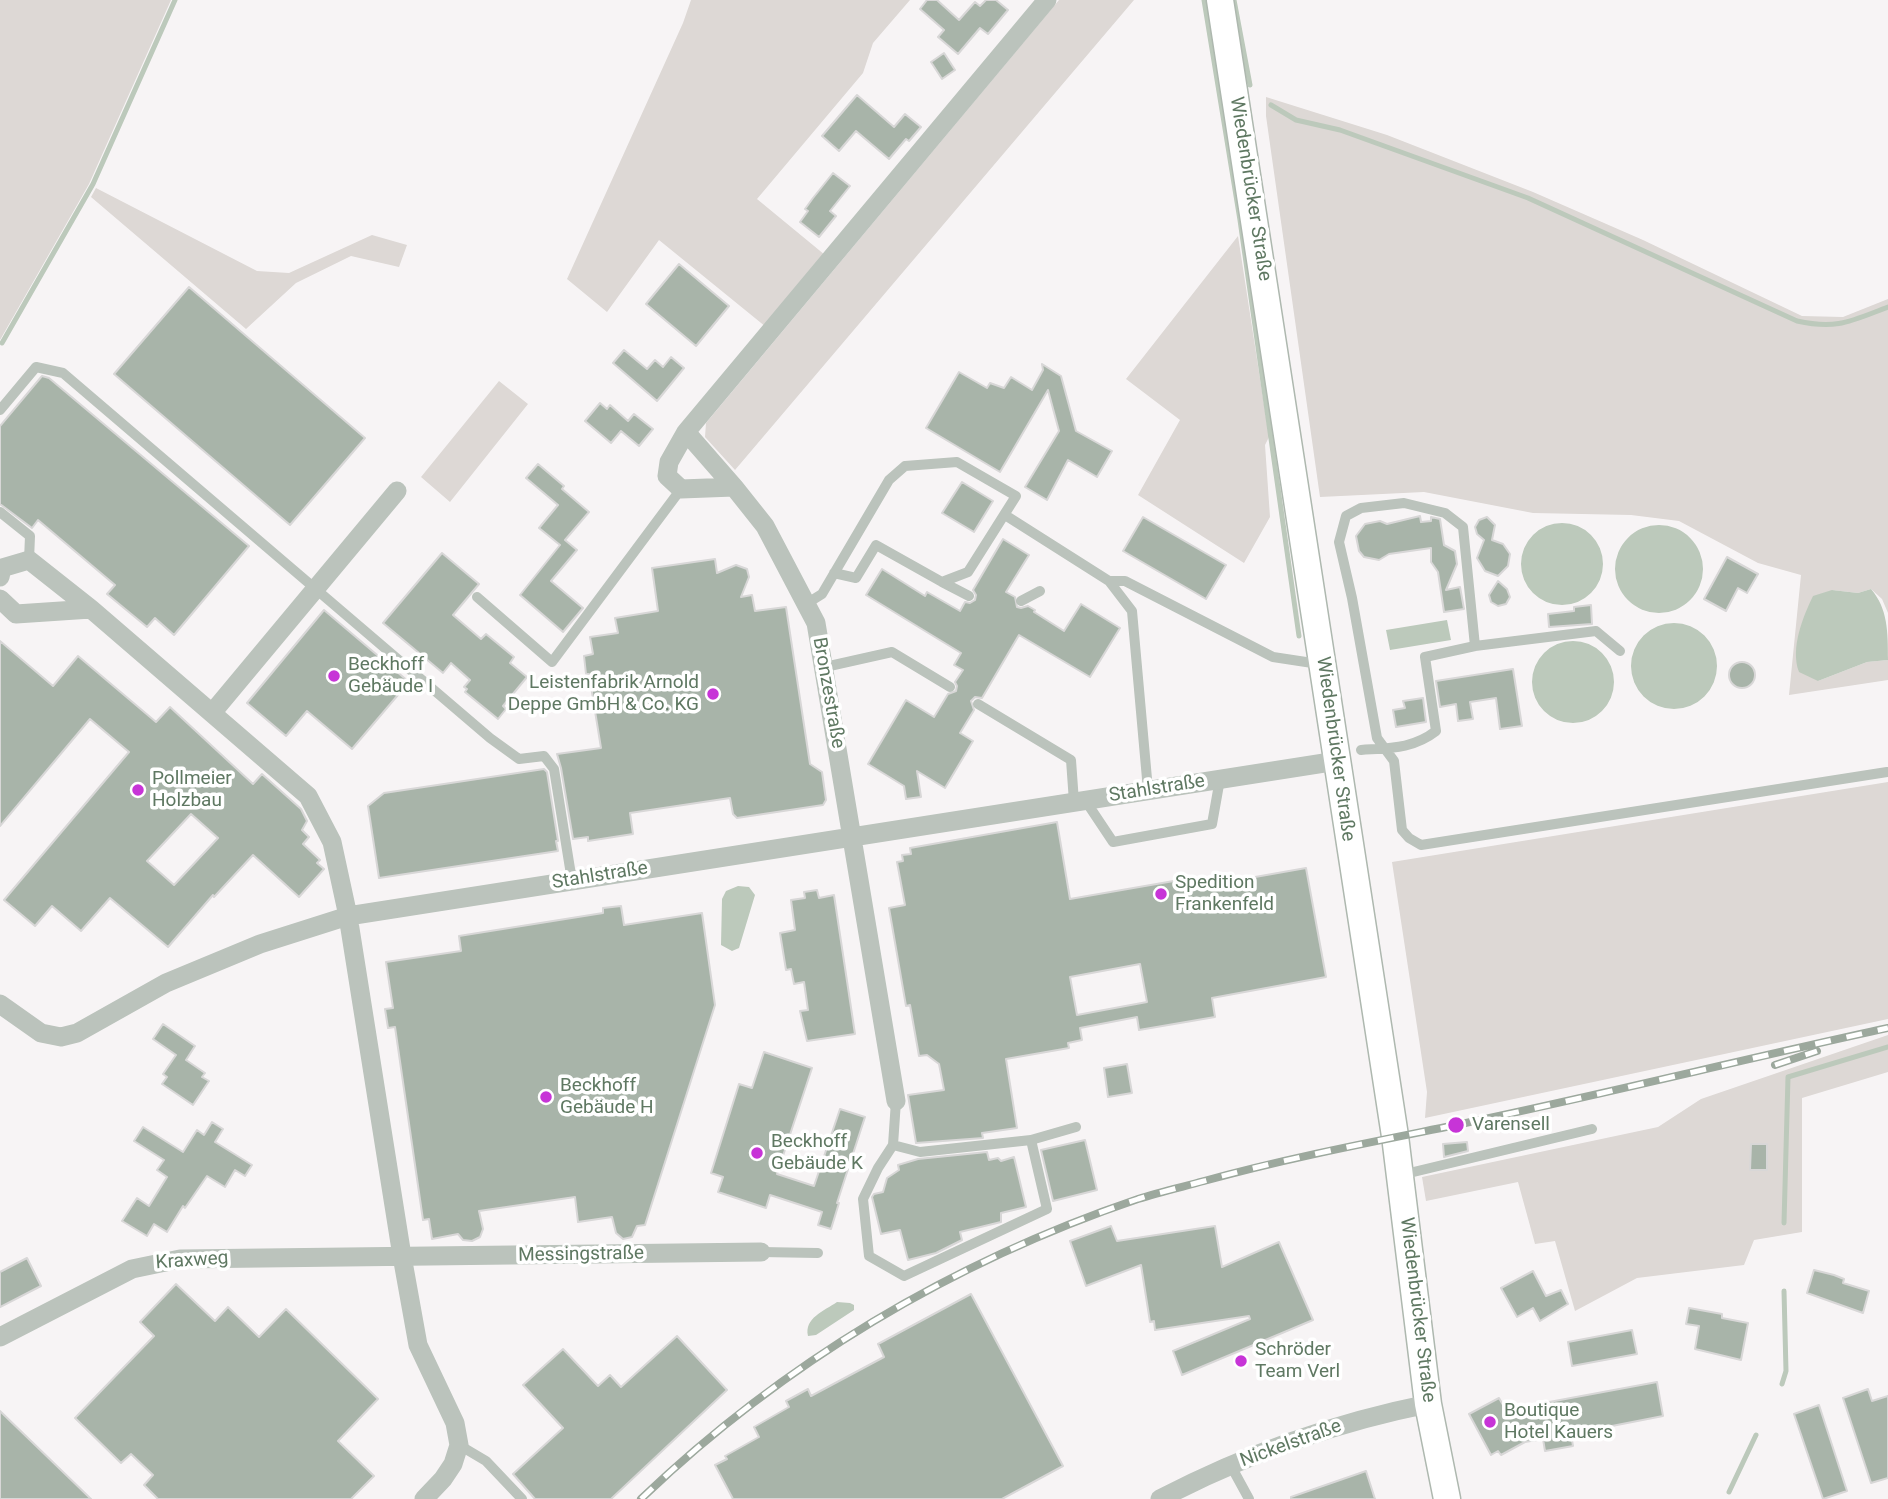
<!DOCTYPE html>
<html>
<head>
<meta charset="utf-8">
<style>
	body { margin:0 }
	canvas { display:block; background:#f7f4f5 }
</style>
</head>
<body>
<canvas width="1888" height="1499"></canvas>
<script>
const c = document.querySelector('canvas').getContext('2d');
c.lineJoin = 'round';
function fill(path, color) { c.fillStyle = color; c.fill(path, 'evenodd'); }
function trace(path, color, width, dash) { c.strokeStyle = color; c.lineWidth = width; c.lineCap = dash ? 'butt' : 'round'; c.setLineDash(dash || []); c.stroke(path); }
function write(font, color, halo, rows, align = 'center') {
  c.font = font + ' Roboto,sans-serif'; c.lineWidth = 7; c.setLineDash([]); c.textBaseline = 'middle'; c.strokeStyle = halo; c.fillStyle = color; for (const [text, x, y, turn = 0] of rows) {
    c.save(); c.translate(x, y); c.rotate((+turn || 0) * Math.PI / 180); c.textAlign = isNaN(turn) ? turn : align; if (halo) c.strokeText(text, 0, 0); c.fillText(text, 0, 0); c.restore();
  }
}
const green = new Path2D(`
	M0,0h171l-82,184 -89,156z
	M691,0h219l-37,43 -10,30 -106,126 68,56 -59,72 -107,-87 -52,72 -40,-33 116,-256z
	M1059,0h75l-399,470 -30,-33 1,-14z
	M1266,97l121,38 146,57 110,48 159,76 41,1 45,-18v314l-6,-14 -11,-10 -13,4 -26,-3 -14,91 49,-19 21,-2v20l-99,15 12,-120 -43,-12 -79,-42 -48,-6 -98,-2 -109,-21 -104,5 -54,-381z
	M96,188l161,83 32,2 83,-38 35,10 -8,22 -48,-11 -55,27 -50,46 -155,-132z
	M1238,236l31,201 -4,8 5,72 -26,46 -106,-68 42,-75 -54,-41z
	M499,381l29,23 -78,98 -29,-25z
	M1888,782v237l-463,99 2,-26 -35,-230z
	M1888,1035v37l-86,26v134l-48,8 -10,25 -107,13 -62,33 -20,-70 -20,3 -17,-62 -92,19 -4,-24 236,-50 43,-28z`);
const water = new Path2D(`
	M1521 564a41 41 0 1 1 82 0a41 41 0 1 1-82 0Z
	M1615 569a44 44 0 1 1 88 0a44 44 0 1 1-88 0Z
	M1871,589c17,20 17,43 17,71l-21,2 -49,19 -19,-9c-9,-24 4,-55 14,-76l19,-6 26,3z
	M1447,620l4,20 -61,10 -4,-20z
	M1631 666a43 43 0 1 1 86 0a43 43 0 1 1-86 0Z
	M1532 682a41 41 0 1 1 82 0a41 41 0 1 1-82 0Z
	M738,886l11,1 6,8 -16,53 -7,3 -11,-6 1,-46 4,-8z
	M837,1302l13,1 4,2v5l-38,25 -8,1c-4,-18 16,-25 29,-34z`);
const stream = new Path2D(`
	M1204,0l36,220 59,416
	M1234,0l16,85
	M1271,105l25,15 44,10 188,68 269,123c40,9 54,0 91,-14
	M2,343l91,-159 82,-184
	M1784,1223l4,-146 100,-30
	M1782,1384l4,-13 -2,-80
	M1729,1492l27,-57`);
const building = new Path2D(`
	M927,0h10l22,20 16,-18 5,4 6,-6h10l12,10 -20,24 -8,-6 -22,26 -20,-17 6,-7 -24,-21z
	M944,53l11,17 -13,9 -11,-17z
	M857,95l37,32 11,-13 16,13 -12,14 -3,-2 -17,20 -33,-28 -17,20 -17,-15z
	M833,173l17,13 -20,25 6,5 -17,21 -19,-15 8,-11 -3,-2 8,-11z
	M679,264l50,42 -33,40 -50,-42z
	M189,287l176,151 -75,87 -176,-151z
	M624,350l23,19 8,-9 8,7 8,-10 13,11 -27,33 -44,-38z
	M1042,364l19,12 15,55 36,20 -15,26 -29,-17 -21,40 -22,-13 34,-56 -11,-41 -48,82 -74,-44 33,-56 28,16 3,-5 14,5 7,-11 21,13 11,-20z
	M42,376l7,2 200,168 -75,89 -19,-17 -8,9 -40,-33 8,-9 -77,-65 -6,8 -32,-24v-78z
	M600,403l7,6 3,-4 18,16 6,-7 19,15 -14,17 -18,-15 -10,12 -26,-22z
	M538,464l26,22 -2,3 27,23 -24,28 12,10 -26,31 32,27 -20,24 -43,-37 40,-50 -21,-17 19,-23 -32,-27z
	M962,482l31,19 -19,31 -32,-19z
	M1420,516l1,6 10,-1v-4l9,2 4,26 11,6 2,13 -11,26 14,-3 4,22 -20,3 -6,-40 -7,-10v-14l-42,6 -10,6 -15,-3 -5,-6 -3,-15 9,-12 15,-3 7,3z
	M1143,517l83,48 -20,34 -83,-48z
	M1487,517l8,8 -3,15 11,4 7,10 -2,12 -10,10 -13,-5 -8,-13 7,-18 -7,-6 -2,-7 4,-7z
	M1003,539l26,16 -23,37 9,5 2,10 4,1 7,-2 7,4 -1,2 30,19 17,-27 39,24 -30,49 -71,-42 -37,63 -7,-1 -4,4 3,9 -14,23 13,8 -28,47 -28,-17 4,26 -15,2 -2,-13 -36,-22 38,-64 28,17 14,-23 8,-3 1,-5 -2,-4 8,-12 -9,-5 7,-12 -95,-58 16,-26 43,27 2,-4 33,19 5,-9 5,1 5,-3 1,-5 -3,-5z
	M442,553l37,31 -26,31 28,24 5,-5 28,23 -4,6 17,14 -24,29 3,3 -8,10 -33,-27 2,-3 -3,-2 6,-7 -19,-17 -8,10 -60,-50z
	M1727,557l31,17 -11,19 -9,-5 -12,23 -22,-12z
	M715,559l2,14 19,-8 11,4 2,8 -8,20 11,-2 3,16 31,-4 24,157 12,8 4,28 -3,5 -86,13 -4,-4 -3,-16 -100,15 3,21 -45,7v-4l-15,2 -12,-71 -4,-14 44,-6 -12,-74h-3l-2,-18 9,-2 -3,-17 28,-4 -3,-15 43,-7 -6,-43z
	M1498,581l9,8 3,8 -4,7 -8,2 -7,-4 -2,-7z
	M1591,605l1,19 -43,3 -1,-13 26,-3v-4z
	M324,610l85,72 -57,67 -45,-38 -21,25 -39,-33z
	M0,641l53,45 25,-30 78,66 14,-15 83,77 9,-10 39,35 6,12 -5,9 7,7 -6,7 17,16 -3,3 7,6 -25,28 -46,-42 -39,42 -1,-2 -45,52 -58,-49 -29,33 -29,-25 -17,20 -31,-26 125,-148 -39,-33 -90,107zM191,814l27,24 -44,47 -27,-24z
	M1729 675a13 13 0 1 1 26 0a13 13 0 1 1-26 0Z
	M1513,669l9,57 -22,3 -4,-31 -26,4 3,17 -15,2 -2,-17 -16,3 -4,-26z
	M1423,698l3,24 -30,5 -3,-17 12,-2 -2,-7z
	M544,769l3,3 11,69h-2l2,10 -179,27 -11,-72 16,-13z
	M1057,822l13,77 121,-21 2,10 113,-20 20,109 -114,21 3,19 -76,13 -2,-13 -57,11 2,12 -14,3 1,5 -63,11 11,69 -35,5 1,5 -67,5 -8,-48 36,-5 -5,-26 -12,-9 -8,1 -9,-51 -4,1 -17,-98 16,-3 -8,-43 6,-1 -1,-6 9,-1 -1,-6zM1140,964l7,38 -70,13 -7,-38z
	M817,890l2,8 15,-3 21,139 -48,7 -7,-30 8,-1 -4,-28 -10,2 -3,-15 -5,1 -6,-37 15,-3 -4,-30 14,-2 -1,-6z
	M621,906l3,19 78,-12 13,92 -70,220 -8,1 -5,11 -9,2 -7,-6 -4,-16 -34,5 -3,-25 -96,14 4,18 -3,8 -8,4 -9,-1 -5,-6 -26,5 -3,-20 -6,1 -28,-193 -7,1 -3,-19 8,-1 -7,-46 75,-11 -2,-15 144,-23v-5z
	M163,1024l32,22 -9,14 19,13 -3,4 7,4 -16,24 -31,-21 5,-7 -4,-3 13,-19 -23,-16z
	M764,1052l48,16 -35,106 37,12 26,-77 25,8 -28,86h2l-8,26 -13,-4 4,-13 -52,-17 -4,13 -48,-16 5,-15 -12,-4 28,-89 13,4z
	M1127,1064l5,29 -24,4 -4,-29z
	M212,1122l11,7 -8,13 37,23 -7,11 -10,-6 -10,17 -18,-11 -22,32 -2,-2 -16,26 -13,-8 -7,12 -25,-15 15,-23 12,8 18,-29 -10,-7 7,-10 -30,-19 9,-14 40,25 14,-22 7,5z
	M1085,1140l12,50 -44,11 -12,-51z
	M1467,1142l1,9 -24,6 -1,-13z
	M1751,1144h16v26h-17z
	M987,1152l2,8 9,-2 3,3 13,-4 12,50 -25,6v9l-41,10 2,8 -26,13 -28,7 -8,-30 -19,4 -9,-37 2,-3 9,-2 4,-14 12,-8 -1,-5 20,-6z
	M1111,1226l6,15 98,-15 7,41 57,-25 34,78 -131,55 -9,-24 77,-32 -1,-3 -94,14 -1,-9 -4,1 -9,-57 -55,21 -16,-45z
	M27,1258l14,28 -41,21v-35z
	M1814,1270l20,5 10,4 -1,4 26,8 -6,22 -56,-20z
	M1533,1271l13,25 15,-6 7,14 -28,17 -7,-13 -16,9 -16,-29z
	M176,1284l39,37 13,-14 31,30 27,-28 92,90 -40,42 36,35 -23,23h-193l-14,-14 9,-10 -22,-21 -10,9 -46,-45 79,-82 -14,-14z
	M971,1294l92,172 -61,33h-269l-18,-34 12,-6 -2,-3 34,-19 -5,-10 35,-20 -3,-6 22,-12 3,7 73,-39 -6,-13z
	M1689,1308l33,6v4l26,5 -7,37 -46,-11 4,-23 -13,-2z
	M1632,1330l5,24 -65,12 -4,-24z
	M677,1336l50,54 -116,109h-76l-22,-25 50,-46 -40,-43 40,-36 35,37 12,-11 11,12z
	M1657,1382l6,34 -92,18 2,12 -28,5 -2,-12 -18,3 -24,13 -3,-4 -7,4 -22,-41 30,-16 7,12z
	M1868,1389l4,12 16,-5v82l-17,5 -28,-85z
	M1819,1405l28,86 -24,8 -29,-85z
	M0,1411l91,88h-91z
	M1366,1471l9,28h-84v-2z`);
const lane = new Path2D(`
	M0,410l36,-43 27,6 427,365 29,21 25,-3 10,13 18,112
	M0,512l30,24 -1,24
	M1005,515l104,66 23,30 16,179
	M1109,581h16l148,76 46,7
	M942,582l27,14
	M477,597l75,65 129,-173
	M1021,601l19,-10
	M806,604l16,-10 67,-114 16,-14 52,-4 59,34 -48,76 -26,10 -66,-37 -20,33 -22,-5
	M1475,646l-12,-119 -18,-14 -41,-10 -43,5 -15,8 -7,26 13,56 25,140 17,23 8,69 7,8 12,7 466,-73
	M825,667l67,-15 58,35
	M978,704l93,56 3,42
	M1361,750c28,-2 52,-1 75,-19l-11,-74 50,-11 121,-15 24,20
	M1085,800l28,42 99,-18 8,-45
	M1031,1140l45,-13
	M893,1145l27,7 111,-12 16,69 -143,67 -35,-20 -6,-57 15,-31 15,-23 3,-44
	M1401,1175l191,-46
	M761,1252l57,1
	M459,1445l27,16 36,38
	M1231,1466l18,33`);
const street = new Path2D(`
	M686,432l48,55 31,39 51,97 80,478
	M734,487l-53,2 -14,-13 2,-14 17,-30 361,-432
	M0,577l2,-9 27,-8 62,49 217,187 24,46 16,74 54,340 16,89 37,78 4,22 -6,19 -10,15 -19,20
	M0,599l16,15 75,-5
	M212,713l185,-222
	M0,1004l41,29 20,4 16,-4 89,-50 94,-39 88,-28 989,-155
	M0,1337l132,-68 48,-10 581,-7
	M1160,1499c86,-45 173,-76 268,-95`);
const secondary = new Path2D(`
	M1220,0l175,1136 33,268 19,95`);
const rail = new Path2D(`
	M1775,1065l42,-14
	M641,1499c142,-136 311,-237 497,-300 22,-7 44,-12 66,-18 83,-23 168,-39 252,-56 145,-30 288,-66 432,-97`);
const markers = [
	[334,676,7,"#c734d7"],
	[713,694,7,"#c734d7"],
	[138,790,7,"#c734d7"],
	[1161,894,7,"#c734d7"],
	[546,1097,7,"#c734d7"],
	[1456,1125,9,"#c734d7"],
	[757,1153,7,"#c734d7"],
	[1241,1361,7,"#c734d7"],
	[1490,1422,7,"#c734d7"]
];
const streetNames = [
	["Wiedenbrücker Straße",1250,189,81],
	["Bronzestraße",828,693,80],
	["Wiedenbrücker Straße",1335,749,82],
	["Stahlstraße",1157,789,-9],
	["Stahlstraße",600,876,-9],
	["Messingstraße",581,1255,-1],
	["Kraxweg",192,1261,-4],
	["Wiedenbrücker Straße",1417,1310,83],
	["Nickelstraße",1291,1444,-20]
];
const poiNames = [
	["Beckhoff",348,665],
	["Gebäude I",348,687],
	["Leistenfabrik Arnold",699,683,"right"],
	["Deppe GmbH & Co. KG",699,705,"right"],
	["Pollmeier",152,779],
	["Holzbau",152,801],
	["Spedition",1175,883],
	["Frankenfeld",1175,905],
	["Beckhoff",560,1086],
	["Gebäude H",560,1108],
	["Varensell",1472,1125],
	["Beckhoff",771,1142],
	["Gebäude K",771,1164],
	["Schröder",1255,1350],
	["Team Verl",1255,1372],
	["Boutique",1504,1411],
	["Hotel Kauers",1504,1433]
];
fill(green, '#ddd8d5');
fill(water, '#bcc9bb');
trace(stream, '#bcc9bb', 5);
fill(building, '#a8b4a9');
trace(building, '#d8d7d7', 2);
trace(secondary, '#aeb8af', 29);
trace(lane, '#bbc3bc', 10);
trace(street, '#bbc3bc', 19);
trace(secondary, '#fff', 26);
trace(rail, '#9ca89d', 8);
trace(rail, '#fff', 5, [16]);
for (const [x, y, r, color] of markers) { const dot = new Path2D(); dot.arc(x, y, r, 0, 2 * Math.PI); c.fillStyle = color; c.fill(dot); trace(dot, '#fff', 2.5); }
write('19px', '#5f7862', '#fff', streetNames);
write('19px', '#5f7862', '#fff', poiNames, 'left');
</script>
</body>
</html>
